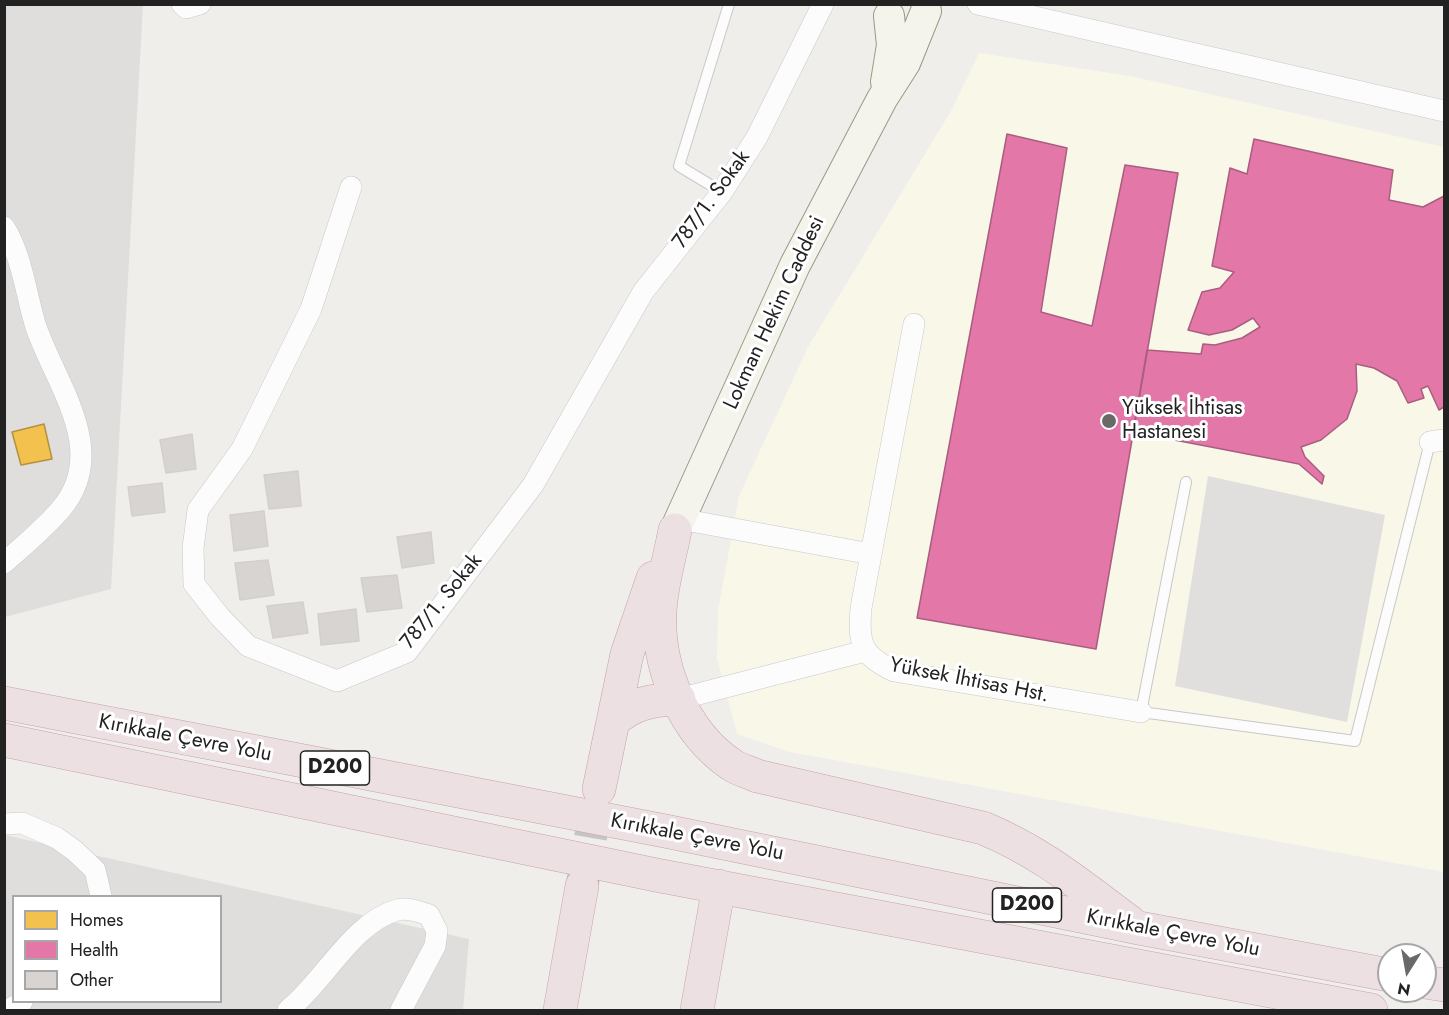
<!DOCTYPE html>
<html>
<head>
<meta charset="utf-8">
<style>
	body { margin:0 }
	#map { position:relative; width:1449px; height:1015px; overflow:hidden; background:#f0eeeb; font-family:Jost,sans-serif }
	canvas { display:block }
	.frame { position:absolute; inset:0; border:6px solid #222; pointer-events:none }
	.legend { position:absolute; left:12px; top:895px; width:210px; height:108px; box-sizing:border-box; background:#fff; border:2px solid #a7a7a7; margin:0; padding:8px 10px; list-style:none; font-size:18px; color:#222 }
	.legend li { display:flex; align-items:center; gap:12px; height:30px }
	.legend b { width:30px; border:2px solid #a7a7a7 }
	.north { position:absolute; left:1377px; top:943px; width:60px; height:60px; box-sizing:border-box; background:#fff; border:2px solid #a7a7a7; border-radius:50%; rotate:191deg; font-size:16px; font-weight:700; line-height:24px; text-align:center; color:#222 }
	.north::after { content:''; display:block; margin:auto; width:21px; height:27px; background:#6a6968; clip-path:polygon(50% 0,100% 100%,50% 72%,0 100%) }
</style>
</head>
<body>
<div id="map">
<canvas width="1449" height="1015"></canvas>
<div class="frame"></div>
<ul class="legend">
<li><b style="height:16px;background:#f2c14e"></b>Homes</li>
<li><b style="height:16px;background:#e377a8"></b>Health</li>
<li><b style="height:16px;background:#d7d4d2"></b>Other</li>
</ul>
<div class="north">N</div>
</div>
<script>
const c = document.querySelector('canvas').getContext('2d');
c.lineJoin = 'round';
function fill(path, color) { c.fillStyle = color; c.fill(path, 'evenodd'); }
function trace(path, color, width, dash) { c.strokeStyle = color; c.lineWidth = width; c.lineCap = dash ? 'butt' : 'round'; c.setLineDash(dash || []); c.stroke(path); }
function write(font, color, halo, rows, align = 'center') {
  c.font = font + ' Jost,sans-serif'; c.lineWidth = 6; c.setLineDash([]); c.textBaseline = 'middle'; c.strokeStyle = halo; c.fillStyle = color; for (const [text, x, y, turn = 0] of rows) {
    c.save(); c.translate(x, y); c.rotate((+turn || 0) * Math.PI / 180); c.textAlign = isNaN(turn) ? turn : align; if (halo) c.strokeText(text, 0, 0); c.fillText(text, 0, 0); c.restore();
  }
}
const residential = new Path2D(`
	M5,5h138l-32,584 -106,28z
	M5,835l464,104 -6,71h-458zM14,896h206v106h-206z`);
const education = new Path2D(`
	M979,53l151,23 314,71v725l-654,-120 -53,-18 -20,-76 1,-47 21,-115 69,-149 143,-236z`);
const parking = new Path2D(`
	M1208,476l177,39 -38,207 -172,-36z`);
const homes = new Path2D(`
	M44,424l8,35 -31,6 -9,-33z`);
const health = new Path2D(`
	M1007,134l60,14 -26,164 51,14 33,-161 53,8 -82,476 -179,-31z
	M1254,139l139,31 -4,30 34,7 21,-11v211l-5,3 -11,-24 -7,3 3,9 -16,5 -11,-22 -23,-13 -18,-4 1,27 -10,28 -26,21 -20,7 4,10 19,19 -2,8 -23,-20 -166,-32 14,-82 54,4 2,-10 12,1 27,-7 18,-11 -7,-9 -21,12 -23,5 -21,-5 14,-38 18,-4 14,-16 -22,-6 18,-98 17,6z`);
const building = new Path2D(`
	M192,434l4,35 -30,4 -6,-33z
	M298,471l3,35 -32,3 -5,-34z
	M162,483l3,29 -33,4 -4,-29z
	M264,511l4,35 -34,5 -4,-36z
	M431,532l3,31 -32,5 -5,-31z
	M268,560l6,35 -34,5 -5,-37z
	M397,575l5,33 -35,4 -6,-34z
	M303,602l5,31 -35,5 -6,-32z
	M356,609l3,32 -38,4 -3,-31z`);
const highwayTunnel = new Path2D(`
	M582,886l17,-97`);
const lane = new Path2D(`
	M722,192l-43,-26 50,-162
	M1186,482l-45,230 214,29 75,-299`);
const street = new Path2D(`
	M182,4l4,4 14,-4
	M978,4l466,107
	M351,187l-40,122 -69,140 -44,61 -5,38 1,36 26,33 28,29 89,35 70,-29 126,-167 110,-193 79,-100 35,-55 66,-133
	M4,227c18,28 22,68 32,100 20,58 74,124 25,182 -17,20 -38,37 -57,54
	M914,324l-53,284c-3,35 0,47 33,63l247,41
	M1430,442l14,-2
	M680,519l191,35
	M679,699l186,-48
	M4,824l18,-1 35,15 18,13 20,19 6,26
	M8,1010l14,-8
	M288,1010c35,-27 65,-88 109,-100 11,-3 23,2 32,5l8,16 -2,15 -34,64`);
const secondary = new Path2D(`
	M886,82l6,-37 -3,-29
	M675,530l120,-265 87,-166 23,-36 21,-52`);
const highway = new Path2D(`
	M675,530c-5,27 -14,55 -15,82 -3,56 24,121 72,153 7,5 17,7 25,11l226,52c58,24 97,57 147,94
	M4,703l661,128 474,97 250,47
	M613,721c21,-18 38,-21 66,-22
	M4,740l652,135 715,135
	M599,789l28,-135 26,-76
	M1425,982l19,3
	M560,1010l22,-124
	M697,1010l22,-124`);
const markers = [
	[1109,421,8,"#6a6968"]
];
const shields = [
	[335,768,69],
	[1027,905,69]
];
const shieldNames = [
	["D200",335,768],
	["D200",1027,905]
];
const streetNames = [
	["787/1. Sokak",712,200,-54],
	["Lokman Hekim Caddesi",775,313,-65],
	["787/1. Sokak",442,602,-51],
	["Yüksek İhtisas Hst.",969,681,11],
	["Kırıkkale Çevre Yolu",185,739,11],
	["Kırıkkale Çevre Yolu",697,838,11],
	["Kırıkkale Çevre Yolu",1173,934,11]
];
const poiNames = [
	["Yüksek İhtisas",1122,409],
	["Hastanesi",1122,433]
];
fill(residential, '#dfdedc');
fill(education, '#f8f7e8');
fill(parking, '#e0dfde');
fill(homes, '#f2c14e');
trace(homes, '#b49141', 1.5);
fill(health, '#e377a8');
trace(health, '#a95e80', 1.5);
fill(building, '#d7d4d2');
trace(building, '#d3d0cc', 1.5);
trace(highwayTunnel, '#c7c5c3', 33, [33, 16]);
trace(lane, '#c9c8c7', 12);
trace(street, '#c9c8c7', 22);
trace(secondary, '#999a82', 32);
trace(highway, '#c5a2ac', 34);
trace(lane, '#fdfcfc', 10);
trace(street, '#fdfcfc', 21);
trace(secondary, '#f4f4ed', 30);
trace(highway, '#ece0e2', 33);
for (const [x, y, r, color] of markers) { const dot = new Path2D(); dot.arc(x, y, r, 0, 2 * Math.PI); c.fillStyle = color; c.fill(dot); trace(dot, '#fff', 2); }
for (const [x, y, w] of shields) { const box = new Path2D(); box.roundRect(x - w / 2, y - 17, w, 34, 4.5); c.fillStyle = '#fff'; c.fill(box); trace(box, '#222', 1.5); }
write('bold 20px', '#222', null, shieldNames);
write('21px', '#222', '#fff', streetNames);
write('21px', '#222', '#fff', poiNames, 'left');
</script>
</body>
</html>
